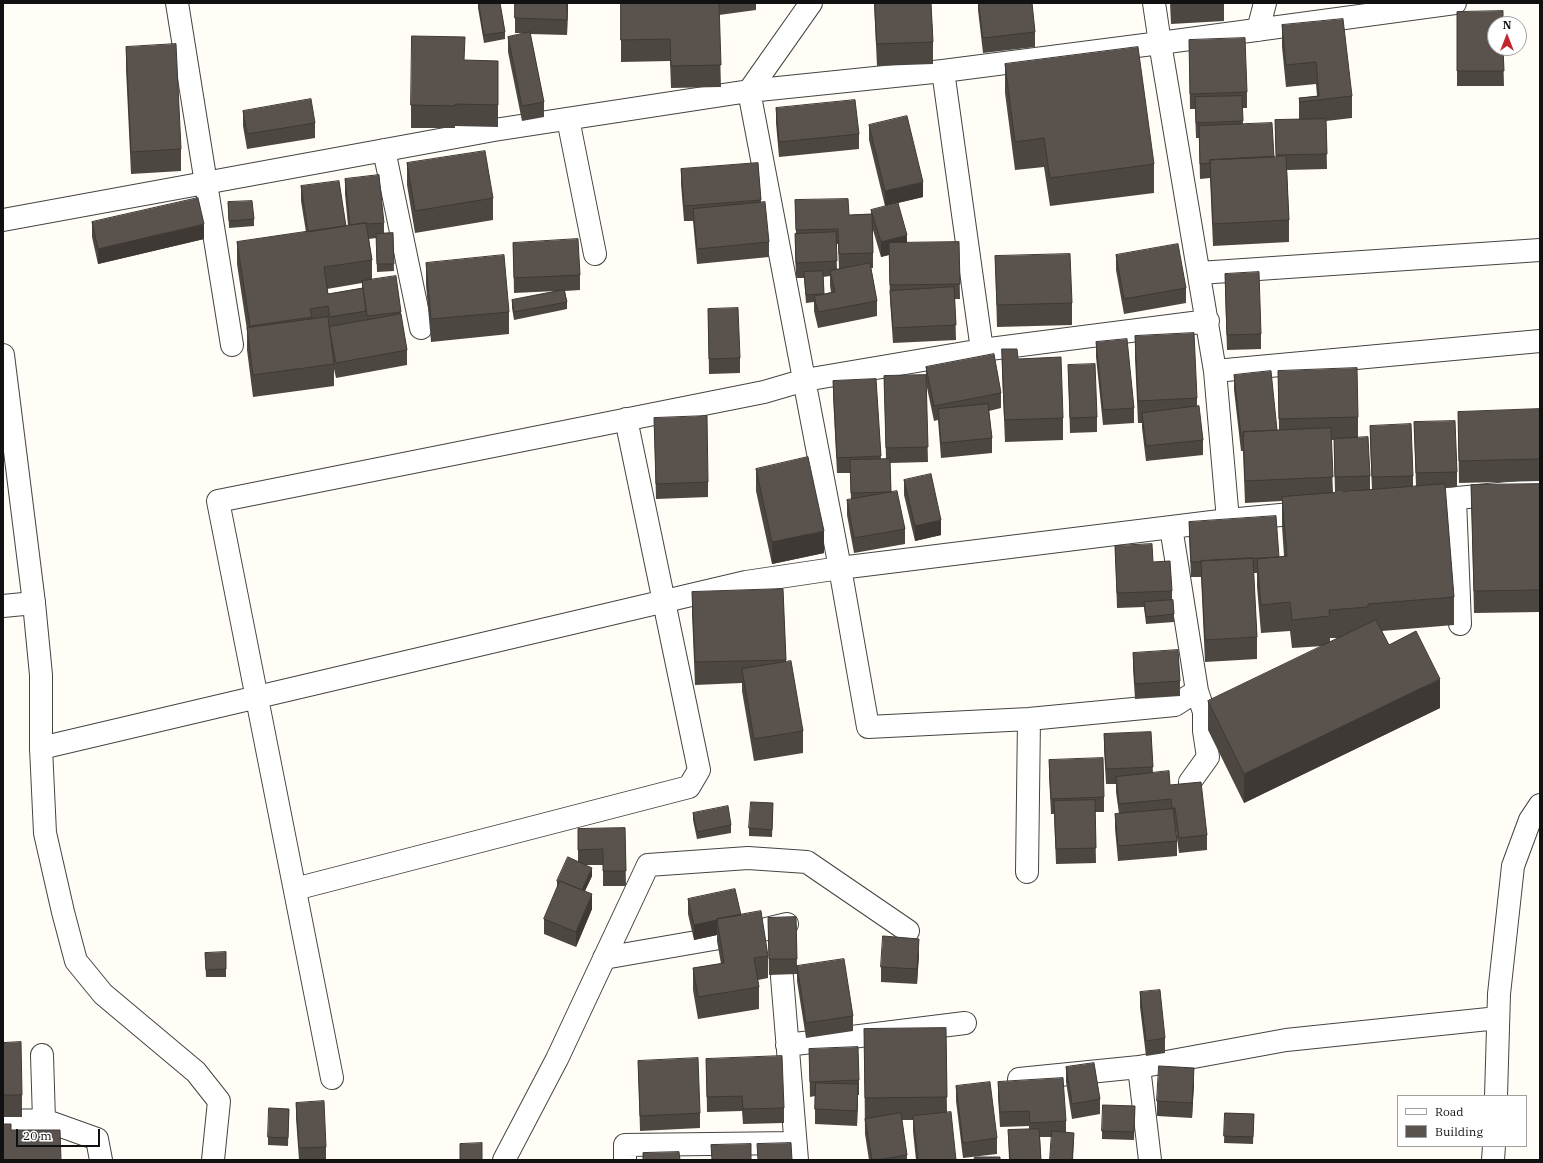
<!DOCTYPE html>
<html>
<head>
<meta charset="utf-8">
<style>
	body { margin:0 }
	#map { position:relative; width:1543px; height:1163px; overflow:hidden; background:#fffdf5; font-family:"IBM Plex Serif",serif }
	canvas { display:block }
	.frame { position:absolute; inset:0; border:4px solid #111; pointer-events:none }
	.legend { position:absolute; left:1397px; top:1095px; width:130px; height:52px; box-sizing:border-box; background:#fff; border:1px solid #a0a0a0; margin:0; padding:5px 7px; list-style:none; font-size:12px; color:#111 }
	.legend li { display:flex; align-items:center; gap:8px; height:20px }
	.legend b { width:20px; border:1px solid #a0a0a0 }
	.north { position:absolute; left:1487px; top:16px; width:40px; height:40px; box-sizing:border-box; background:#fff; border:1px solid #a0a0a0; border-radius:50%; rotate:0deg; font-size:11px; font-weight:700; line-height:16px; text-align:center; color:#111 }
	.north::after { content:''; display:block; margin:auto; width:14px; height:18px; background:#c4262e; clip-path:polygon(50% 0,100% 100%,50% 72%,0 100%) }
	.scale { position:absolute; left:16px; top:1129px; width:84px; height:18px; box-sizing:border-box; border:2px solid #111; border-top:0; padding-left:5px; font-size:12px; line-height:14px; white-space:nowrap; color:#111; -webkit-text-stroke:3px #fff; paint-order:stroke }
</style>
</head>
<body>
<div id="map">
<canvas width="1543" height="1163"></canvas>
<div class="frame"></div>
<ul class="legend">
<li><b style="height:5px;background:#fff"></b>Road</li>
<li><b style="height:11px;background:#5a524d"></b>Building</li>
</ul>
<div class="north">N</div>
<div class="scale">20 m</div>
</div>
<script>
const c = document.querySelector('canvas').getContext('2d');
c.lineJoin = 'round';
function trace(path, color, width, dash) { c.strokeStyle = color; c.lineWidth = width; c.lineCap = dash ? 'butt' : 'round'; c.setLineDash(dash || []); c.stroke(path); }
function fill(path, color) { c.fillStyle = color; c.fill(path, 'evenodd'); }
const minor = new Path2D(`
	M177,3l55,342
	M811,3l-62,88 91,477 28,159 161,-8 146,-14 22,-14
	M1154,3l6,40 295,-40
	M1258,30l7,-27
	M943,71l39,279
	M568,119l27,135
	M384,150l37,178
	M3,220l491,-90 255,-39 194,-20 217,-28 55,328 13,149 -388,48 -94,14 -705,166
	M1199,273l341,-23
	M1215,371l325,-30
	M1455,499l5,125
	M1416,502l124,-12
	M1228,520l84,-8
	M1171,527l26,164 7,21v19l4,26 -18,25
	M3,606l31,-3
	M1027,872l2,-153
	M295,889l394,-102 10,-17 -73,-351
	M604,958l150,-26 33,-8
	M782,977l15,183
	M787,1045l178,-22
	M42,1055l2,65
	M1139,1067l11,93
	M332,1078l-114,-577 546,-109 41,-12 177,-30 226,-29
	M1019,1079l120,-12 147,-27 212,-22
	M1496,1096l3,-102 14,-128 17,-46 10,-15
	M3,1121l41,-1 53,19 4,21
	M504,1160l53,-101 91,-194 100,-7 59,4 101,69
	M625,1160v-15l170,-2
	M1493,1160l1,-14`);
const tertiary = new Path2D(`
	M3,355l31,248 7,72v73l4,85 18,79 13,49 27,33 93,78 23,29 -6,59`);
const wall = new Path2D(`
	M478,3h22l5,29v7l-21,4 -6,-35z
	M515,3h53l-1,32 -37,-1 14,68v15l-22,4 -14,-69v-15l17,-4h-10z
	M621,3h135v7l-37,5 2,72 -50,1 -1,-27 -49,1z
	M874,3h57l2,39v22l-56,2z
	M978,3h54l3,29v15l-52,6 -5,-43z
	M1170,3h54v18l-53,3z
	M1457,12l46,36 1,38h-47z
	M1282,25l70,71v22l-26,3 1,48 -40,1 2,50v22l-76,4 -3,-68 -10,1 -1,-41h-3l-1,-29h-5l-1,-69 58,52v16h-5l1,16 31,33h2l-1,-37 24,-1v-21l18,-2 -1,-12 -30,3 -4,-40z
	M126,47l55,102v22l-50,3 -5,-105z
	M465,60l33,23v44l-43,-1v2h-44v-23z
	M1005,64l149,100v29l-104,13 -6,-39 -29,3 -10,-77z
	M776,108l83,26v15l-80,8 -3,-34z
	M243,111l72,12v15l-68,11 -4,-23z
	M869,125l54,72 -38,9 -16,-66z
	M407,163l86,35v22l-78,13 -8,-48z
	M758,163l3,39 8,40v15l-72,7 -4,-43h-9l-3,-37v-15z
	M345,179l39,44v10h9l1,38 -17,1 -1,-34 -7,1 3,21v19l29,33v4l6,34v15l-71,13 -2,-9v17l-81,11 -6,-47v-20l-10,-66v-22l69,-10 -5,-31v-15l45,40h2l-3,-32zM362,283v5l-34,6 -1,-5z
	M795,200l54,15 22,-1v-4l36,33 52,-1 1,57h-5l1,41 -63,3 -3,-43 -1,-45 -8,2 -8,-27v38h-2l6,33v15l-59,12 -4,-17v-9l-8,1 -2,-25h-8l-1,-29v-15h1zM836,244h2l1,25h-2zM830,276v10l1,6 -7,2 -1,-17z
	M228,202l26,17v7l-25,2z
	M92,222l112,17 -106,25 -6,-27z
	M513,243l67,32v15l-15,1 2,11v7l-53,11 -2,-12v-8l44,-9 -42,2z
	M1116,255l70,33v15l-62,11 -8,-44z
	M995,256l77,47v22l-75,2z
	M426,263l83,49v22l-78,8 -5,-57z
	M1225,274l36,60v15l-34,1 -2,-61z
	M708,309l32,49v15l-31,1z
	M1135,336l62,62v8l6,34v15l-57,6 -4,-33v-5h-4l-3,-65z
	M1096,342l38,66v15l-31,2 -7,-68z
	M1002,349l16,10 45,59v22l-58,2 -3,-71z
	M1068,365l29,52v15l-27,1z
	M926,367l75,26v15l-12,3 3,27v15l-51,5 -3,-38 -4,1 -8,-38 2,79 -38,1 1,29 14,37v15l-51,9 -7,-38v-15h4l-1,-27h-13l-4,-77v-15l43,-2 5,80h5l-2,-83 42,-1z
	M1278,371l80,46v21l12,38v14h2l-2,-49v-15l43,50v11l3,-1 -2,-64 43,50v15l-12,1 9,109v28l-72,6 7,14 51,63 -196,95 -36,-73v-29l115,-55 -31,2 -2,-17 -29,2 -4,-46v-14h-4l4,64v22l-52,3 -4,-85h-10l-2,-40v-15l90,35 5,-1 -2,-30v-25l-37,2 -2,-52h-2l-7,-61v-15l43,55h2zM1331,440h3v14l1,38 21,-1 -23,2zM1330,638h9l-9,4z
	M1540,409v72l-81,2 -1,-71z
	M654,418l54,64v15l-52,2z
	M756,469l68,84 -52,11 -16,-73z
	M904,480l37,55 -26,6 -11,-46z
	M1540,484v128l-66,1 -3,-128z
	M1115,546l38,16 19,29v9l2,14v8l-28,2 -2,-17 -27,1z
	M783,589l3,73 17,69v22l-49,8 -12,-70v-8l-47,2 -3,-71v-22z
	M1133,653l47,28v15l-45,3 -2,-31z
	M1151,732l2,41 17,12 37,50v15l-28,3 -4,-30 2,18v15l-59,5 -3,-32v-15h4l-3,-22v-8h-10l-2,-35v-15z
	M1049,760l55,37v15h-9l1,51 -40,1 -2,-50h-3l-2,-39z
	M773,810l-1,27 -23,-1v-8z
	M693,813l38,12v8l-34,6 -4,-19z
	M625,828l1,58h-23v-21h-18l7,11 -7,15 7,18 -16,38 -32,-13v-15l13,-31v-7l21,-19v-33z
	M688,899l53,16 27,41v22l-10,2 1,7v22l-61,10 -5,-29v-22l28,-4 -4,-23v-6l-23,5 -6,-26z
	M796,917l1,49 56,50v15l-47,7 -9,-57v-7l-28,1 -1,-57z
	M205,953l21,16v8h-20z
	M919,954l-2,30 -36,-2v-15z
	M1140,992l25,46v15l-19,3 -6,-49z
	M946,1028l1,84 9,48h-40l-3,-29v-11h-11l5,35v5h-38l-4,-26 -1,-105z
	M3,1043l19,52v22h-19z
	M809,1049l50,31v15h-1l-1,31 -42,-2v-28l-5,1z
	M706,1059l78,49v15l-41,1 -1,-13 -35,1z
	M638,1061l62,52v15l-60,3z
	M1066,1067l34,32v15l-28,5 -6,-37z
	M998,1082l68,39v11l8,8 -1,20h-23l2,-23h-12l1,23h-32l-1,-30 21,-1v-3l-29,1 -2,-30z
	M1194,1083l-2,35 -35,-2v-15z
	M956,1086l41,52v16l-34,4 -7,-57z
	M296,1103l30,44v13h-27l-3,-42z
	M1135,1106l-1,34 -32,-1v-8z
	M289,1109l-1,37 -20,-1v-8z
	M1225,1113l29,1 -1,30 -29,-1z`);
const shadedWall = new Path2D(`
	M567,3h1l-1,32z
	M923,182v15l-38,9v-15z
	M204,224v15l-106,25v-15z
	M907,235v15l-26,7v-15z
	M941,520v15l-26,6v-15z
	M824,531v22l-52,11v-22z
	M1440,679v29l-196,95v-29z
	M592,868v8l-11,23v-8z
	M592,894v15l-16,38v-15z
	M717,920v15l-23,5v-15z
	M919,939v15l-2,30v-15z
	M1194,1068v15l-2,35v-15z
	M858,1084v15l-1,27v-15z`);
const building = new Path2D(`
	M479,3h21l5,29 -21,3z
	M515,3h52v17l-52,-2z
	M621,3h98l2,62 -50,1 -1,-27 -49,1z
	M875,3h56l2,39 -56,2z
	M979,3h53l3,29 -52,6z
	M1503,11v13h-8v24h8l1,23h-47v-59z
	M1343,19l9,77 -52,6 -1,-4 20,-2 -3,-34 -30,3 -4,-40z
	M530,32l14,70 -22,4 -14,-69z
	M412,36l53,1 -1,23 34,1v44l-43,-1v2l-44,-1z
	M1245,38l2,54 -57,2 -1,-54z
	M176,44l5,105 -50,3 -5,-105z
	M1138,47l16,117 -104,14 -6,-40 -29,4 -10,-78z
	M1242,96l1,25 -47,2 -1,-26z
	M311,99l4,24 -68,11 -4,-23z
	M855,100l4,34 -80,8 -3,-34z
	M907,116l16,66 -38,9 -16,-66z
	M1326,119l1,35 -51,1 -1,-35z
	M1272,123l2,34 -64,3v3l-10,1 -1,-38z
	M485,151l8,47 -78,13 -8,-48z
	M1286,156l3,64 -76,4 -3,-64z
	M758,163l3,37 -77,6 -3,-37z
	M379,175l5,48 -17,1 -1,-1 -16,2 -5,-46z
	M339,181l7,45 -38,6 -7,-46z
	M198,198l6,26 -106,25 -6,-27z
	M848,199l1,16 23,-1 1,39 -34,1 -1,-25 -42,1 -1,-30z
	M252,201l2,18 -25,2 -1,-19z
	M765,202l4,40 -72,7 -4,-40z
	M898,203l9,32 -26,7 -10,-32z
	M366,223l6,37 -48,7 4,27 35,-6 3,23 -36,6 -2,-11 -18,3 2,8 -62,9 -13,-84z
	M836,232l1,29 -41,2 -1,-29z
	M393,233l1,31h-17l-1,-30z
	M578,239l2,36 -66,3 -1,-35z
	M959,242l1,42 -70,1 -1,-42z
	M1178,244l8,44 -62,11 -8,-44z
	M1070,254l2,49 -75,2 -2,-49z
	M504,255l5,57 -78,7 -5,-56z
	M870,263l7,38 -59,11 -4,-16 21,-4 -5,-21z
	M823,271l1,23h-4l-14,1 -2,-23z
	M1259,272l2,62 -34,1 -2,-61z
	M396,276l5,36 -34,4 -5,-35z
	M954,287l2,38 -63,3 -3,-37z
	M564,290l3,12 -53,10 -2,-12z
	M738,308l2,50 -31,1 -1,-50z
	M401,314l6,36 -71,13 -7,-36z
	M328,317l6,47 -81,11 -6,-47z
	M1194,333l3,65 -59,3 -3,-65z
	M1127,339l7,69 -31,2 -7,-68z
	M1002,349h15l1,10 43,-2 2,61 -58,2z
	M994,354l7,39 -67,13 -8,-39z
	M1095,364l2,53 -27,1 -2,-53z
	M1357,368l1,49 -79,2 -1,-48z
	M1271,371l6,59 -34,2 1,4h-3l-7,-61z
	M926,375l2,72 -42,1 -2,-72z
	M876,379l5,77 -44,2 -4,-77z
	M988,404l4,34 -51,5 -3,-34z
	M1199,406l4,34 -57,6 -4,-33z
	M1540,409v50l-81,2 -1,-49z
	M707,416l1,66 -52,2 -2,-66z
	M1455,421l2,51 -41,1 -2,-51z
	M1411,424l2,52 -41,1 -2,-51z
	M1331,428l2,49 -88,4 -2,-49z
	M1368,437l2,39 -35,1 -1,-38z
	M808,457l16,74 -52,11 -16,-73z
	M890,459l1,33 -40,1 -1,-33z
	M931,474l10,46 -26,6 -11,-46z
	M1445,484l9,113 -86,7v3l-39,3 1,6 -38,4 -2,-18 -29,3 -4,-46 30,-3 -5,-59z
	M1540,484v106l-66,1 -3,-106z
	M897,491l8,38 -51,9 -7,-38z
	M1276,516l3,41 -78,4v1h-10l-2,-40z
	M1152,544l1,18 17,-1 2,30 -55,2 -2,-47z
	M1253,558l4,79 -52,3 -4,-79z
	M783,589l3,71 -91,2 -3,-70z
	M1173,600l1,14 -28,3 -2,-15z
	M1376,620l13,25 27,-14 24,48 -196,95 -36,-73z
	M1178,650l2,31 -45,3 -2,-31z
	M791,661l12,70 -49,8 -12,-70z
	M1151,732l2,35 -47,2 -2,-35z
	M1103,758l1,39 -53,2 -2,-39z
	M1169,771l1,14 31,-3 6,53 -28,3 -4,-30h-3l-1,-9 -52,5 -3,-27z
	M1095,800l1,48 -40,1 -2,-48z
	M751,802l22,1 -1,27 -23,-2z
	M728,806l3,19 -34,7 -4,-19z
	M1173,809l4,32 -59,5 -3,-32z
	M625,828l1,43h-23v-22l-25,1v-21z
	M568,857l24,11 -10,22 -22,-9 -1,1 -2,-1z
	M560,881l32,13 -16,38 -32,-13z
	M735,889l6,26 -24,4v1l-23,5 -6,-26z
	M761,911l7,45 -14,2 5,29 -61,10 -5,-29 31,-5 -7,-44z
	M796,917l1,42h-28l-1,-41z
	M883,936l36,3 -2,30 -36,-2z
	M226,952v17l-20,1 -1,-17z
	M844,959l9,57 -47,7 -9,-57z
	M1160,990l5,48 -19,3 -6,-49z
	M946,1028l1,69 -82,1 -1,-69z
	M21,1042l1,53h-19v-52z
	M858,1047l1,33 -49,2 -1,-33z
	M782,1056l2,52 -41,1 -1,-13 -35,1 -1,-38z
	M698,1058l2,55 -60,3 -2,-55z
	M1094,1063l6,36 -28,5 -6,-37z
	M1159,1066l35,2 -2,35 -35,-2z
	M1063,1078l3,43 -36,2 -1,-12 -29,1 -2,-30z
	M990,1082l7,56 -34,5 -7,-57z
	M816,1083l42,1 -1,27 -42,-2z
	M324,1101l2,46 -27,1 -3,-45z
	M1103,1105l32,1 -1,26 -32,-1z
	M269,1108l20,1 -1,29 -20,-1z
	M951,1112l5,48h-38l-5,-44z
	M901,1113l6,42 -30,5h-5l-7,-41z
	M1225,1113l29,1 -1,23 -29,-1z
	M3,1124h8v6h49l1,30h-58z
	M1039,1129l2,31h-31l-2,-30z
	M1052,1131l22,2 -2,27h-22z
	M482,1143v17h-22v-16z
	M791,1143l1,17h-34l-1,-16z
	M751,1144v16h-39l-1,-15z
	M679,1152l1,8h-37v-7z
	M975,1157h25v3h-26z`);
trace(minor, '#444', 24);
trace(tertiary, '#444', 24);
trace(minor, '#fff', 22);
trace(tertiary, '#fff', 22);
fill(wall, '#4d4742');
fill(shadedWall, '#3f3936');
fill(building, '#5a524d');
trace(building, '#3f3936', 1);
</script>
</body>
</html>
